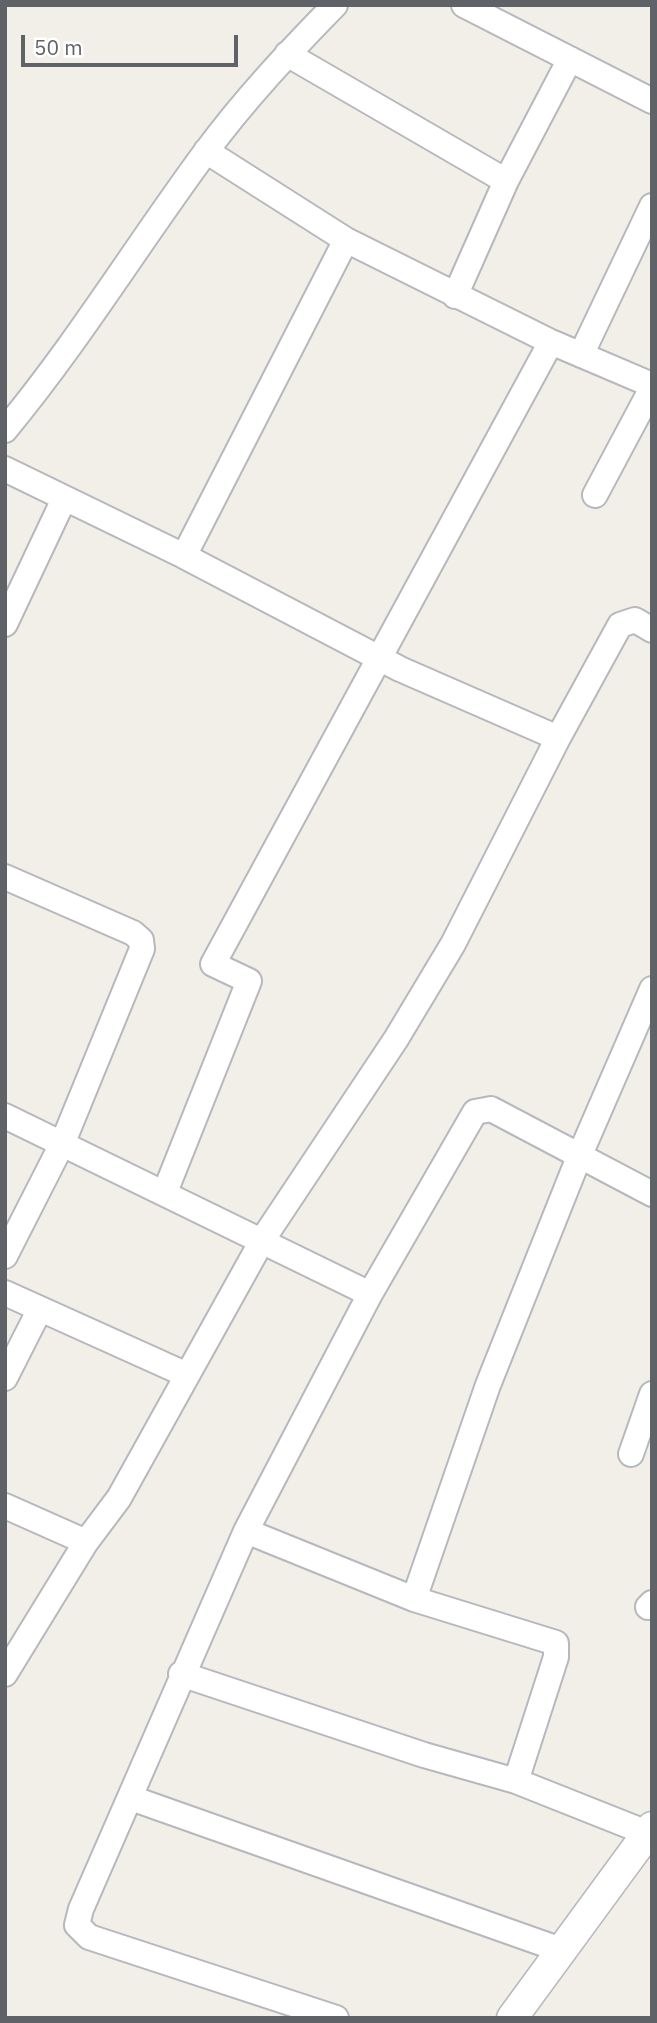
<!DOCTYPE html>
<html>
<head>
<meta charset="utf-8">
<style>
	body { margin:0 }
	#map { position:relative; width:657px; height:2023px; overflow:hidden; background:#f1efe8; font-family:"IBM Plex Sans",sans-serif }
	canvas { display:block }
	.frame { position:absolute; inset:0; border:7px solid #5f6368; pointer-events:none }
	.scale { position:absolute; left:21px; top:35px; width:217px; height:32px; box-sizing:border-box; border:4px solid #5f6368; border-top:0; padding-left:9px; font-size:21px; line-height:24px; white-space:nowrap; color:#5f6368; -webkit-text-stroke:5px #fff; paint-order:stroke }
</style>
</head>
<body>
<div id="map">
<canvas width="657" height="2023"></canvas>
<div class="frame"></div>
<div class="scale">50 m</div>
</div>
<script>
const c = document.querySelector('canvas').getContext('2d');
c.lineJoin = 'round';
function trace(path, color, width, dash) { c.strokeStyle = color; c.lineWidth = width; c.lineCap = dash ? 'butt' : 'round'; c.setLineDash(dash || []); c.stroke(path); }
const minor = new Path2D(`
	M464,5l188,96
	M287,54l219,127
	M206,151l140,89 205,102 101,43
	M455,296l51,-115 64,-122
	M581,355l71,-149
	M5,430c73,-88 132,-185 200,-277 39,-53 84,-101 130,-148
	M5,469l179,87 216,113 158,69
	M595,495l57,-107
	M184,556l162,-316
	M5,624l59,-125
	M5,877l128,56 8,7 1,9 -79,193 -58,114
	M5,1116l365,178
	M165,1192l84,-211 -36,-17 338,-622
	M5,1293l182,82
	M5,1378l35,-69
	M631,1454l21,-60
	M5,1506l81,36
	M246,1531l168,68 142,44v14l-40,124
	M414,1599l74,-214 91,-228 73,-168
	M648,1607l4,-4
	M5,1674l81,-132 33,-44 144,-259 133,-200 57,-95 105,-206 62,-113 15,-5 17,10
	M181,1674l243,81 92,26 131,52
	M131,1798l433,153
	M336,2018l-247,-81 -12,-12 4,-16 165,-378 124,-237 105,-182 16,-3 161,85`);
const tertiary = new Path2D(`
	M512,2018l140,-191`);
trace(minor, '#b5b8bc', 28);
trace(tertiary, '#b5b8bc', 33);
trace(minor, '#fff', 24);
trace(tertiary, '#fff', 30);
</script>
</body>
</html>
